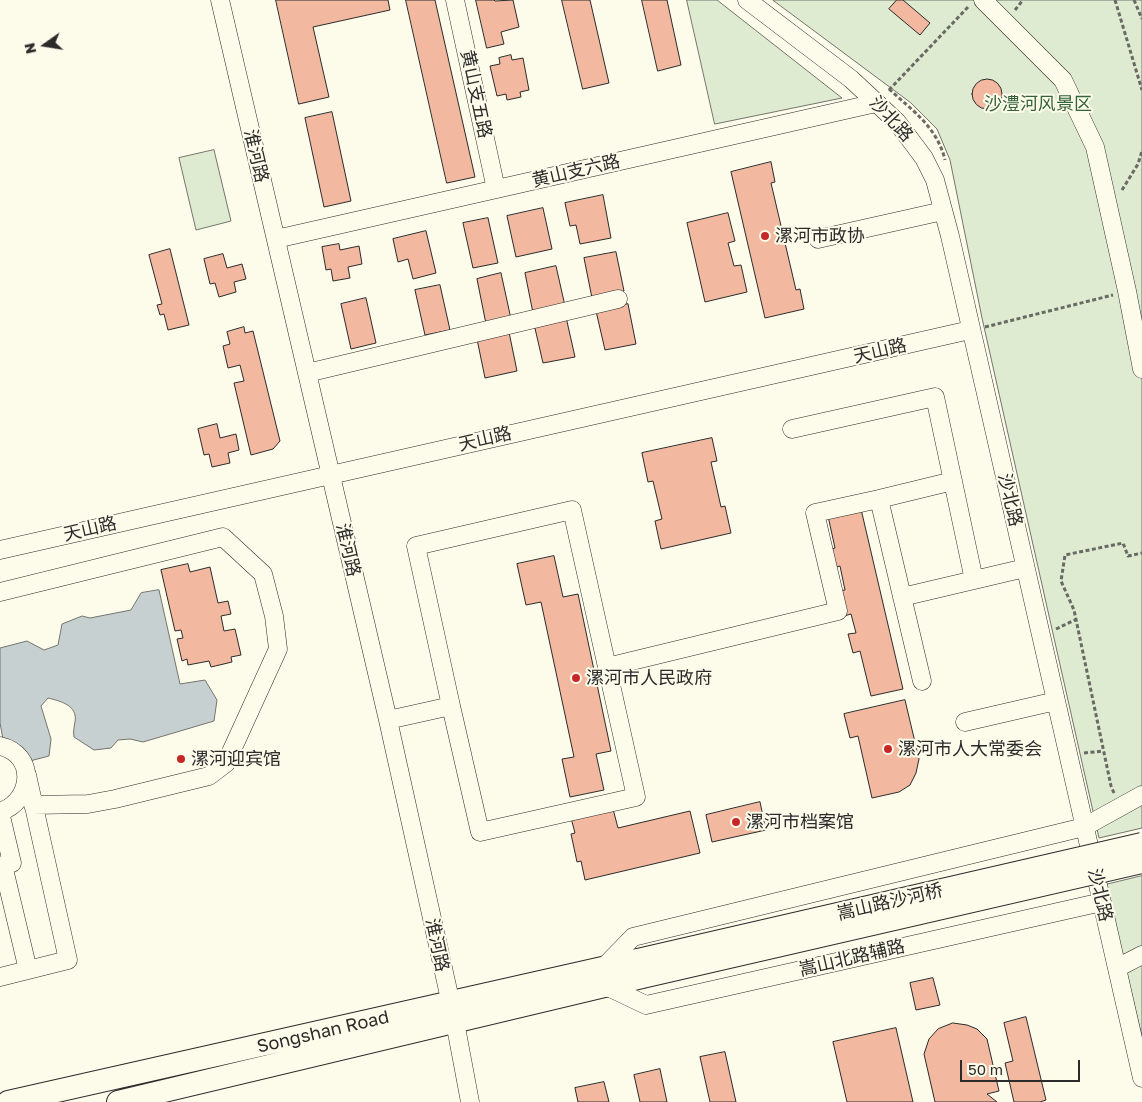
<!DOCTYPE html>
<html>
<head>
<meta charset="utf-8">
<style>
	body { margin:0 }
	#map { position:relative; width:1142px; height:1102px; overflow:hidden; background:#fdfbea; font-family:"Golos Text",sans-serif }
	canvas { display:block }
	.north { position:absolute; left:20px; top:20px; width:50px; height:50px; -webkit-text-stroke:4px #fdfbea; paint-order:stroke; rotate:257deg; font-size:14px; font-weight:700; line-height:20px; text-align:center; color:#2b2b2b }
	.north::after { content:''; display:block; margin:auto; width:18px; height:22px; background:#2b2b2b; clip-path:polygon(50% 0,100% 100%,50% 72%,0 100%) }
	.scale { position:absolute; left:960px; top:1060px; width:120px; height:22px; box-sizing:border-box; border:2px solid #2b2b2b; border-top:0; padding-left:6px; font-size:15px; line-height:18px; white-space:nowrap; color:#2b2b2b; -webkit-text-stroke:4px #fdfbea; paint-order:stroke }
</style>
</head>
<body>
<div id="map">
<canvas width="1142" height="1102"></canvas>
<div class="north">N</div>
<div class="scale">50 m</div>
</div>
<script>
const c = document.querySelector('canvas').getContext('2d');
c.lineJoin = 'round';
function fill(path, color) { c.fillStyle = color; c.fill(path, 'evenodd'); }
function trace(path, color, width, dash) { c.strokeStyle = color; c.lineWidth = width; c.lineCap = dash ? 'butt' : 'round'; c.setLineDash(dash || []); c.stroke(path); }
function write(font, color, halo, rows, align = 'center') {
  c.font = font + ' "Golos Text","Noto Sans SC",sans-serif'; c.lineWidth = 4; c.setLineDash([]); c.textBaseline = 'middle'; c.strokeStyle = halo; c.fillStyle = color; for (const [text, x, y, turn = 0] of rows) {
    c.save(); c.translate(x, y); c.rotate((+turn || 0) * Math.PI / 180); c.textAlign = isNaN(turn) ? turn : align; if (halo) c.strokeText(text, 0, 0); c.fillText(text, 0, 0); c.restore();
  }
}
const green = new Path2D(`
	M687,0h30l125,98 -127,26z
	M773,0h369v828l-43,10 -117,-520 -32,-158 -13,-31 -26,-26z
	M214,150l17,71 -35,9 -17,-72z
	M1142,876v161l-37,-152z`);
const water = new Path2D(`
	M159,590l21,94 25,-4 12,20 -3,21 -71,21 -13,-3 -12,1 -7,8 -17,2 -20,-13c-1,-6 0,-9 1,-15 3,-17 -15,-21 -27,-24l-7,8 10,33 -2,17 -23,6 -23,-23 -3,-16v-75l27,-7 17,9 14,-5 4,-21 20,-8 8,2 41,-8 10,-17z`);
const building = new Path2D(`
	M276,0h112l2,10 -77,17 16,70 -30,7z
	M406,0h29l40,177 -28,6z
	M476,0h18l1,1 18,-1 6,27 -18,5 3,12 -17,4z
	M562,0h28l19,83 -26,6z
	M642,0h25l14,65 -23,6z
	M897,0h6l27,23 -10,12 -31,-26z
	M511,55l1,5 11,-2 6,32 -9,2 1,5 -14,3 -1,-6 -9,2 -7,-30 10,-2 -1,-6z
	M972 94a15 15 0 1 1 30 0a15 15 0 1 1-30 0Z
	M332,112l19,89 -27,6 -19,-89z
	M771,162l4,20 -4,1 25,107 4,-1 4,20 -39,9 -34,-146z
	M603,195l8,43 -31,6 -4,-19 -6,1 -5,-23z
	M543,208l9,41 -36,8 -9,-41z
	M728,213l7,28 -7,2 6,23 7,-1 6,27 -42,10 -18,-79z
	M488,218l10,45 -25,5 -10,-45z
	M426,231l10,42 -23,6 -5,-20 -10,3 -5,-23z
	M339,244l1,6 19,-4 3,18 -14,3 2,11 -17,3 -2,-12 -5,1 -4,-23z
	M170,249l19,76 -21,5 -4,-16 -4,1 -3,-10 5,-1 -13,-49z
	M616,252l8,39 -32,7 -8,-40z
	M223,254l4,14 15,-4 4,15 -12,3 2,10 -17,5 -4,-14 -5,1 -6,-25z
	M556,266l9,40 -32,7 -8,-40z
	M501,273l10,46 -25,5 -9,-45z
	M440,285l10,45 -25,5 -10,-45z
	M366,298l10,45 -25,6 -10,-45z
	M628,304l8,40 -31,6 -9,-39z
	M566,317l9,40 -32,6 -9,-39z
	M244,327l1,6 8,-2 27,110 -7,8 -22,6 -17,-72 10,-2 -4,-16 -12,3 -5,-22 7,-2 -3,-12z
	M509,332l8,39 -32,7 -8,-39z
	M217,424l3,14 16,-4 3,16 -11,3 2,10 -18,4 -3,-13 -5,1 -6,-26z
	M712,438l5,23 -6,1 10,45 4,-1 6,27 -70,16 -6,-28 7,-2 -9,-38 -5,1 -6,-29z
	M861,509l42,180 -32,7 -11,-45 -7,2 -5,-19 8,-1 -5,-19 -7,2 -6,-25 7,-1 -5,-24 -7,2 -4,-18 6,-2 -7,-32z
	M554,556l9,41 15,-3 33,157 -15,3 8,36 -34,7 -8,-38 12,-2 -33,-155 -15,3 -9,-41z
	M188,564l2,8 20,-5 8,36 10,-2 3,13 -10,2 3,15 11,-2 6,26 -10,2 1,5 -21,5 -2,-6 -21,4 -1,-6 -5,2 -5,-22 6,-1 -2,-8 -6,1 -14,-61z
	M905,700l14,59 -3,14 -6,12 -11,7 -27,6 -14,-62 -8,2 -6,-24z
	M760,802l6,28 -54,12 -6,-27z
	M613,809l5,19 72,-17 10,42 -115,27 -4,-19 -4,1 -6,-28 4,-1 -4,-15z
	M933,978l7,27 -24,5 -6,-27z
	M1026,1017l20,83 -6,2h-26l-9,-39 8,-2 -9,-38z
	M953,1023l14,2 10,4 10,10 12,52 -12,3 10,8h-62l-11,-48 5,-15 9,-10z
	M896,1028l17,74h-66l-14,-60z
	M725,1052l11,50h-26l-10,-45z
	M660,1069l7,33h-27l-6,-27z
	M604,1082l5,20h-31l-3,-14z`);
const path = new Path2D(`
	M1115,0l27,90
	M1134,0l8,19
	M1015,10l8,-10
	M889,89c24,22 48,38 56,71
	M889,90l80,-84
	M1122,190l16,-26 4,-13
	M985,327l128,-32
	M1056,629l19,-9
	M1084,753l19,-2
	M1114,793l-3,-7 -37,-176 -13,-29 4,-26 58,-12 5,13 14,-3`);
const minor = new Path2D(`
	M220,0l168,720 67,302 15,80
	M455,0l41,189
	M747,0l104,79 46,43 27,36 11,22 15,56 192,842
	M983,0l80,80 32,67 32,144 15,78
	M276,239l600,-136
	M818,239l125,-28
	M307,373l311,-74
	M792,429l143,-32 39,183
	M879,499l74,-18
	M0,550l970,-220
	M0,592l223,-55 40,37 11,42 4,33 -52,114 -17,13 -94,23 -27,5 -55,1
	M902,597l123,-29
	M607,667l231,-56 -23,-98 64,-14 43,182
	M388,720l63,-14 -35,-160 156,-36 64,287 -156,35 -29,-126
	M965,722l91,-21
	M0,746c36,8 34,54 0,66
	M3,865l25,105
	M0,866l12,-3 -12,-51
	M1117,968l25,-13
	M602,969l31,-32 451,-110 58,-32
	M0,977l68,-17 -41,-185
	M606,986l40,19 456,-103`);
const major = new Path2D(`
	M8,1102l630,-142
	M118,1102l524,-125`);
const majorBridge = new Path2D(`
	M638,960l504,-116
	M642,977l500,-115`);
const markers = [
	[765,236,5,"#c62828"],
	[576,678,5,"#c62828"],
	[888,749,5,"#c62828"],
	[181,759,5,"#c62828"],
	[736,822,5,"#c62828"]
];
const streetNames = [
	["黄山支五路",476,94,78],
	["沙北路",891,119,47],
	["淮河路",256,156,77],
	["黄山支六路",576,171,-13],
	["天山路",880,351,-13],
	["天山路",485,439,-13],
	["沙北路",1010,500,77],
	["天山路",90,529,-13],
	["淮河路",348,550,77],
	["沙北路",1100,895,77],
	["嵩山路沙河桥",890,902,-13],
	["淮河路",437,945,78],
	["嵩山北路辅路",852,958,-13],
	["Songshan Road",323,1032,-13]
];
const parkNames = [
	["沙澧河风景区",1038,104]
];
const poiNames = [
	["漯河市政协",775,236],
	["漯河市人民政府",586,678],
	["漯河市人大常委会",898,749],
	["漯河迎宾馆",191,759],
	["漯河市档案馆",746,822]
];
fill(green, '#deebd1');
trace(green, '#74746e', 1);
fill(water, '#c7d0d0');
trace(water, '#74746e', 1);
fill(building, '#f2b8a0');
trace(building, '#2b2b2b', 1);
trace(minor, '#2b2b2b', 19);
trace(major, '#2b2b2b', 24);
trace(path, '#6a6964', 3, [4, 2.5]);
trace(minor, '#fdfbea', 18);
trace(major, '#fdfbea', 22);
trace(majorBridge, '#2b2b2b', 24, []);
trace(majorBridge, '#fdfbea', 22);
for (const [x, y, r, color] of markers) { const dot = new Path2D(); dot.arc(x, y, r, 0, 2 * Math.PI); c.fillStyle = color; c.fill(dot); trace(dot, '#fdfbea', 2); }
write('18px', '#2b2b2b', '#fdfbea', streetNames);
write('18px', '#34623c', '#fdfbea', parkNames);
write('18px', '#2b2b2b', '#fdfbea', poiNames, 'left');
</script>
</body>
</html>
